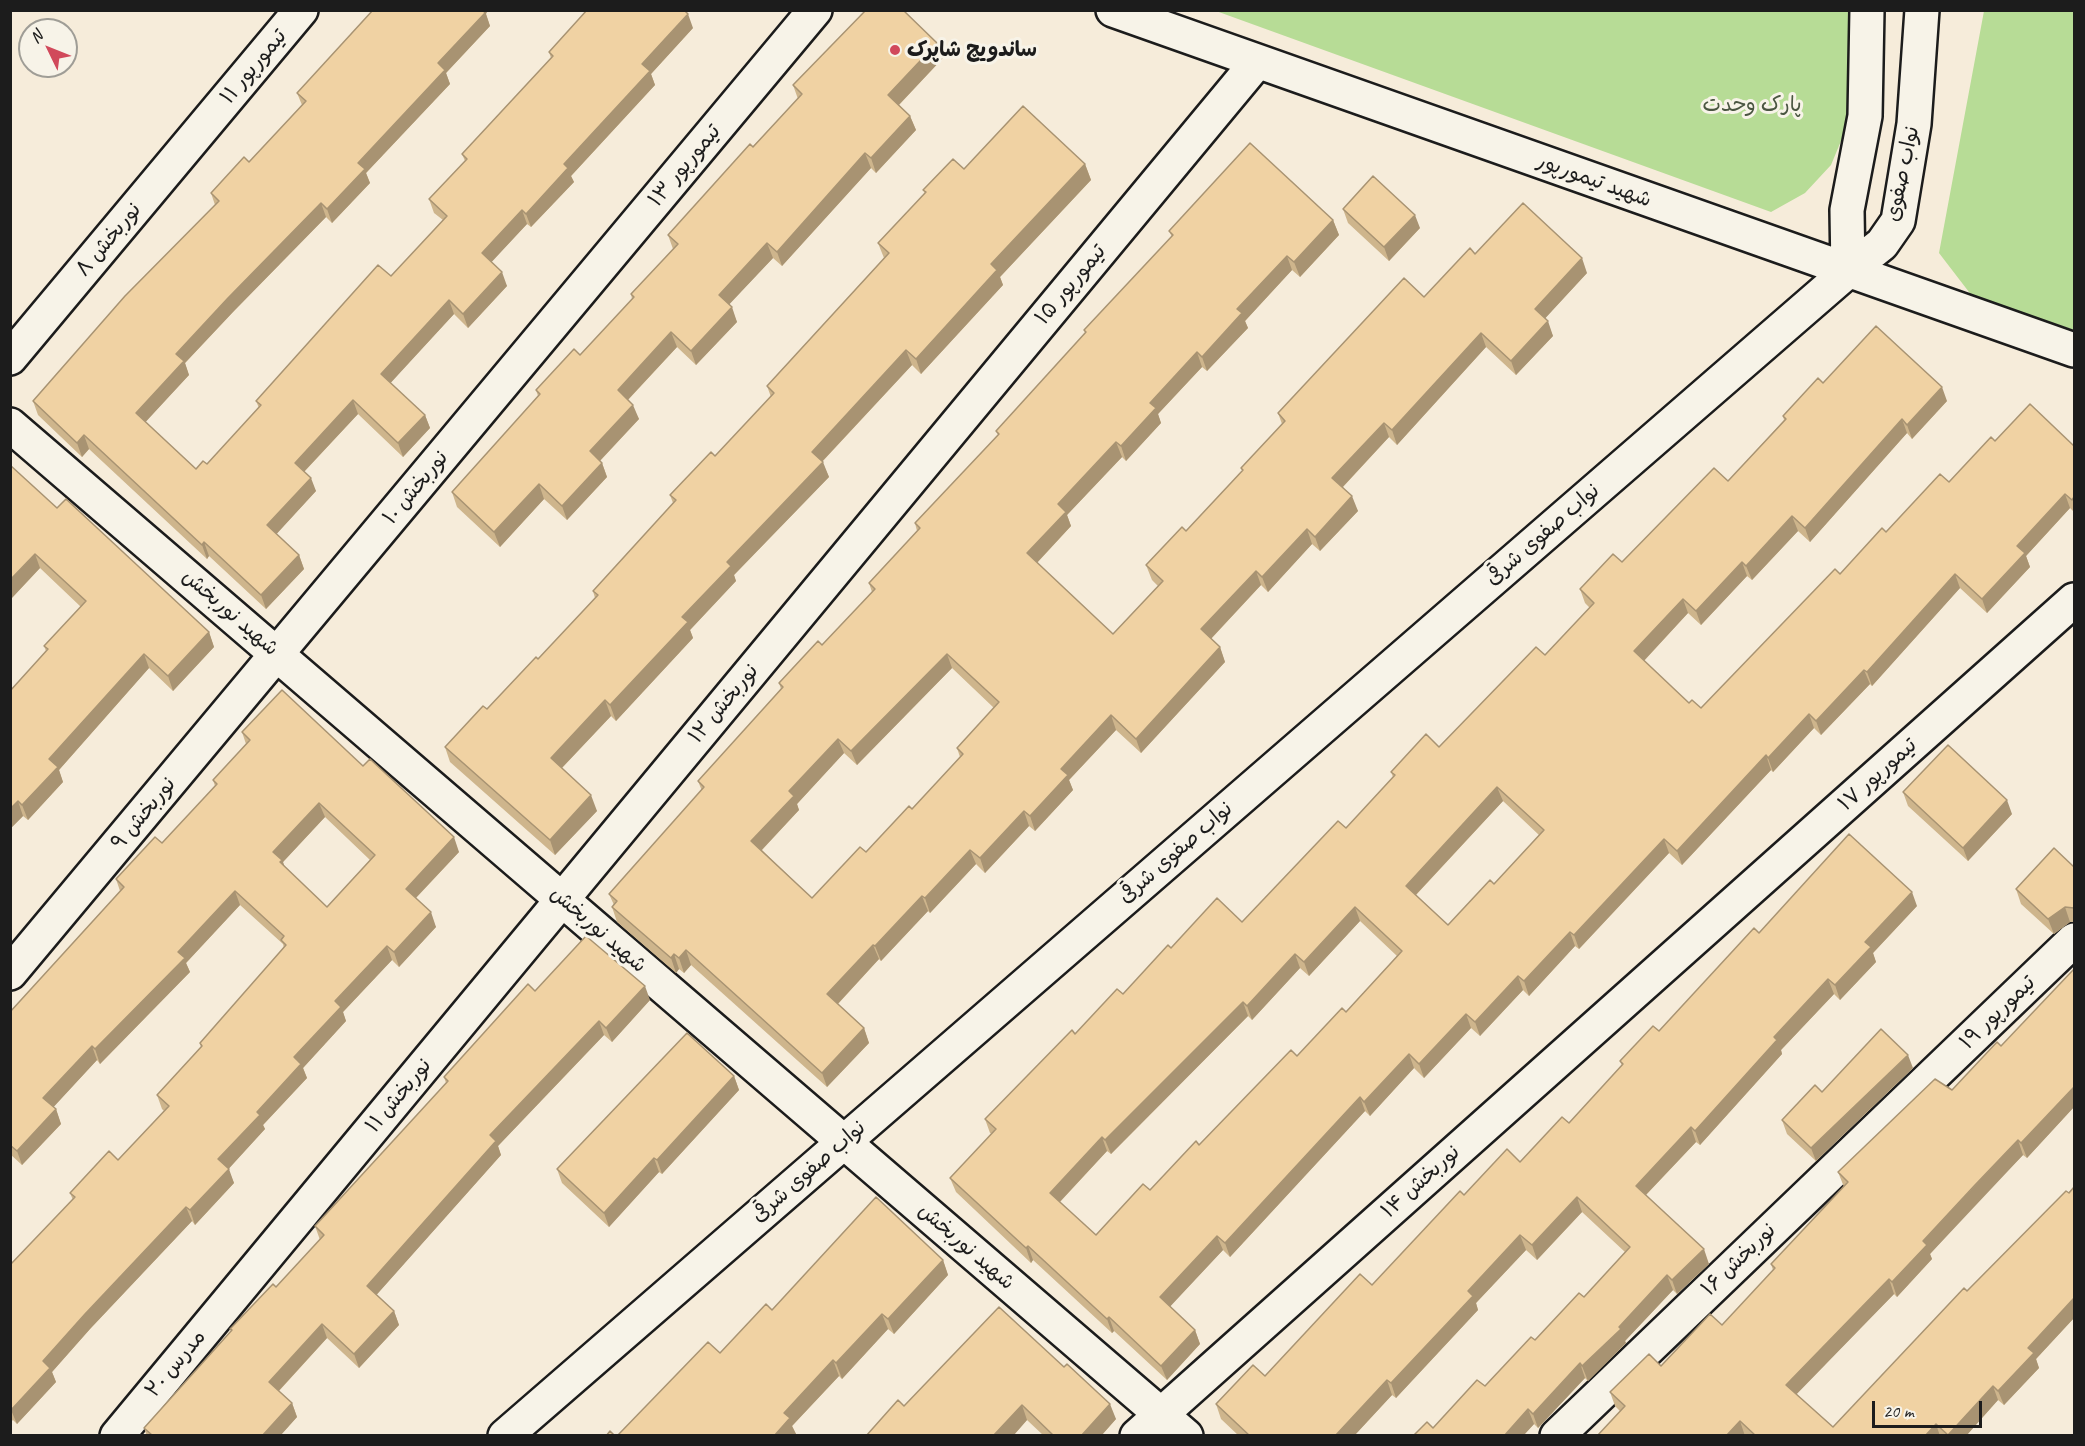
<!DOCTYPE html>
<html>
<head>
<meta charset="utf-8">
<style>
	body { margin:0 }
	#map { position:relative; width:2085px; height:1446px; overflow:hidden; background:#f6ecda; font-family:Caveat,sans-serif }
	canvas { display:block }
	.frame { position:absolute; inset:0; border:12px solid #1c1c1c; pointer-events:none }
	.north { position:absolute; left:18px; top:18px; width:60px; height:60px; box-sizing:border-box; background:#f7f3e8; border:2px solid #9f9d96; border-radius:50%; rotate:313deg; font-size:16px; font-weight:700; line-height:24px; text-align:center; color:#1c1c1c }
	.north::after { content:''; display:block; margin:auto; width:21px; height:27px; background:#d1495b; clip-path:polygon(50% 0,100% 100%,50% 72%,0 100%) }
	.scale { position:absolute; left:1872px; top:1401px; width:110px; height:27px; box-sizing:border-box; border:3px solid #1c1c1c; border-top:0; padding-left:8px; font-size:18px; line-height:21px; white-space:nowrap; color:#1c1c1c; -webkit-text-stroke:4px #f7f3e8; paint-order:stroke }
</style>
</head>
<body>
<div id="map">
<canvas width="2085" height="1446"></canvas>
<div class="frame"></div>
<div class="north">N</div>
<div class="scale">20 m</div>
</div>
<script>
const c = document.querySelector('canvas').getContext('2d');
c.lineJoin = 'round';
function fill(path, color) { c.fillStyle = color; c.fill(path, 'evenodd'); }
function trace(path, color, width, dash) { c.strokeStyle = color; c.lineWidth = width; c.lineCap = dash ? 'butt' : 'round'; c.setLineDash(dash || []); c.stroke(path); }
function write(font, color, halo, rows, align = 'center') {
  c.font = font + ' Caveat,"Playpen Sans Arabic",sans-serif'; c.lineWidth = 6; c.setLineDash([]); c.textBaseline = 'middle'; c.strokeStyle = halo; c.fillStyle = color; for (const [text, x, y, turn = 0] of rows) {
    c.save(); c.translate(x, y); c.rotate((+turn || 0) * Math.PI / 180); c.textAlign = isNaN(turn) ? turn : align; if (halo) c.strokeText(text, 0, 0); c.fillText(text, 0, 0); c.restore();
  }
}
const green = new Path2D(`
	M1216,11h640l-10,118 -15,36 -26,28 -34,19z
	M1984,11h90v319l-102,-34 -33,-43z`);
const minor = new Path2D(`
	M10,358l291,-348
	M10,425l1176,1011
	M10,973l805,-963
	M117,1436l1140,-1374
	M1137,1436l937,-836
	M1557,1436l517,-496`);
const tertiary = new Path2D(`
	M1113,10l961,340
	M1848,271l-1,-61 18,-94 2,-106
	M505,1436l1343,-1165 34,-27 16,-23 16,-97 8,-114`);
const wall = new Path2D(`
	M486,14l4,12 -44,47 4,11 -84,89 4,10 -38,40 -6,-6 -93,95 -48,51 4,12 -44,47 51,47 11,-5 52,-56 -3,-7 135,-125 52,-56 -9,-7 -5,-14 36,-38 -3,-7 89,-96 -2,-6 144,-24 -42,46 4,11 -84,91 3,6 -43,45 -4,-3 -36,38 16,24 -39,42 -14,-14 -64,69 35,32 5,13 -27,29 -45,-43 -54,58 12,19 -40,43 23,21 5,14 -38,40 -57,-53 -2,3 -118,-110 -7,8 -44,-42 -5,-14 182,-196 -4,-12 38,-31 53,-57 -5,-12z
	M937,43l6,15 -44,47 11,11 6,14 -40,43 -5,-5 -89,98 -9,-8 -44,46 8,18 -41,43 -19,-18 -49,53 11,19 -39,42 2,2 5,14 -40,43 -23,-21 -44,48 -43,-40 -5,-15 86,-96 -2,-6 44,-35 52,-56 -1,-5 42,-45 -5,-14 130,-136 -5,-14z
	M1085,164l6,16 -91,97 3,8 -82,89 -9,-9 -90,97 7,15 -95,98 2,6 -46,49 3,8 -77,83 -5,-5 -49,52 35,43 -42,44 -105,-93 -5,-15 42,-38 51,-50 57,-61 -2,-7 80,-88 -3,-8 45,-39 56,-59 -4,-11 117,-128 -6,-15 47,-49 -2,-4 41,-21z
	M1343,209l77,19 -31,33 -41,-38z
	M1333,220l6,15 -39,42 -8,-7 -47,51 3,7 -41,43 -5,-4 -44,47 3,9 -35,38 -4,-4 -55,58 4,11 -34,37 76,71 45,-48 -6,-6 -6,-15 40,-34 56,-60 -1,-3 41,-44 -4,-11 146,-116 51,-43 112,19 -42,45 8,18 -37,39 -30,-28 -89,98 -8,-8 -46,50 15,24 -38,40 -8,-7 -44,48 -7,-7 -50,54 9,8 5,15 -84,91 -25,-23 -47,50 4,10 -38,41 -6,-5 -44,47 -9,-9 -46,49 -2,-2 -47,50 -2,-2 -41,45 26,24 5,15 -42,44 -136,-122 -7,8 -5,-4 -3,4 -59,-51 -5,-15 2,-2 -5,-11 93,-103 -4,-10 83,-92 -2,-6 43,-38 50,-53 -3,-9 48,-52 -2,-8 83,-88 -2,-4 89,-98 -1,-3 88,-93 -3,-6zM952,668l42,40 -37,40 3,9 -48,52 -46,43 -54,46 -50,-48 37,-40 -2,-6 47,-51 13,12z
	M1823,383l124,18 -35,38 -5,-6 -97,109 -12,-11 -46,49 -5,-4 -46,49 -13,-12 -44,48 45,42 12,5 139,-134 46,-42 63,-50 46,-41 79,5v66l-4,-4 -44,48 4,11 -43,46 -27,-25 -88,98 -2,-2 -49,51 -7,-7 -41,44 -2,-2 -89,95 -13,-12 -90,96 -4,-3 -46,50 -6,-6 -43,46 -9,-8 -47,50 -10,-10 -44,48 -5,-5 -135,146 -7,-7 -53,56 25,24 5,14 -33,36 -53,-49 -2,2 -79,-73 -2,3 -75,-71 -6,-14 42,-44 -2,-1 -5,-14 90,-85 48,-40 48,-46 71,-26 104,-94 47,-51 -2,-5 48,-25 106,-92 45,-47 -5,-5 -5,-14 42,-27 106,-81 56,-61 -1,-4zM1503,801l36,34 -45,49 -46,41 -32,-30zM1360,921l37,35 -51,56 -196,178 -54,45 -36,-33 47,-51 4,3 137,-138 4,4 48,-52 9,8z
	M57,508l152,124 5,15 -41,44 -24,-23 -90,102 4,12 -35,38 -5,-4 -13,13v-138l36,-40 -2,-5 37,-39 -41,-39 -30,32z
	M242,732l121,34 96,86 -43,46 20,29 -37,40 -7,-7 -49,52 3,9 -43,47 4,10 -44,47 2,4 -37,40 6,14 -39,42 -3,-4 -102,108 -38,43 4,10 -39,42 -4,-4 -3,3v-158l63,-65 -3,-7 48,-33 46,-49 -2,-2 -5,-14 44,-48 -1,-4 84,-95 -1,-4 -43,-39 -54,58 4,9 -90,92 -3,-4 -44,47 3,2 5,15 -39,41 -12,-11v-142l110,-121 -4,-12 46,-36 53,-57 -2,-6 33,-36zM325,817l45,43 -43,47 -43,-41 -1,-4z
	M1903,792l109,22 -44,47 -60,-55z
	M2074,867v55h-4l-16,12 -33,-30 -5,-15z
	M1917,906l-44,47 3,9 -36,38 -6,-6 -53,56 1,4 -82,91 -4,-3 -50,53 63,69 -32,30 -4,-4 -48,51 1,2 -38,38 -3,-3 -47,50 -4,-4 -11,12h-110l20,-8 52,-42 99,-89 41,-45 -43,-40 -45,48 -11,-10 -50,53 2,7 -82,88 -4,-3 -38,41h-115l-18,-17 -5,-15 49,-28 107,-91 92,-90 56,-33 49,-39 53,-57 -2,-5 39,-30 100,-98z
	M2074,969v138l-47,51 -4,-3 -43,44 -50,55 2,5 -35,38 -3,-3 -98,100 37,33 134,-136 107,-104v131l-38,41 3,9 -35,37 -6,-5 -32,36h-369l23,-25 -5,-5 -5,-14 51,-26 61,-41 51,-55 -2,-6 73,-77 -6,-15 114,-82 49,-44z
	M535,991l115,9 -38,42 -8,-7 -106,111 3,9 -125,140 18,16 5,14 -40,43 -32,-30 -48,53 13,12 5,14 -17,19h-133l-3,-8 87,-97 -1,-2 46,-42 44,-47 -5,-14 131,-143 -2,-6z
	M1913,1068l-97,93 -29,-27 -5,-14 40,-28z
	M734,1076l5,14 -77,84 -3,-2 -50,55 -47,-44 -5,-14z
	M943,1260l5,15 -54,59 -6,-5 -46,50 -3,-3 -47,50 4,8 -2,2h-177l103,-83 52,-43z
	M999,1307l117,112 -15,17h-57l-17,-16 -14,16h-147l38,-30z`);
const shadedWall = new Path2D(`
	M478,10h10l-2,4 4,12 -44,47 4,11 -84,89 4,10 -38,40 -5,-14 31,-46 80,-100z
	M688,14l5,14 -42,46 4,11 -84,91 3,6 -43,45 -5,-13 116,-150z
	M937,43l6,15 -49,52 -6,-15z
	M910,116l6,14 -40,43 -5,-15z
	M865,153l6,15 -89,98 -5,-14z
	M1085,164l6,16 -91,97 3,8 -82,89 -5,-15 75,-95z
	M321,203l5,14 -93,95 -48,51 4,12 -48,52 -5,-14 40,-59 52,-56z
	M522,210l5,14 -40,43 -5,-14z
	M1415,215l5,13 -31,33 -5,-14z
	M1333,220l6,15 -39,42 -6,-15z
	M767,243l6,15 -49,52 -5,-15z
	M1287,256l5,14 -47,51 3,7 -41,43 -5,-14 35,-48z
	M1582,258l5,15 -47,51 -5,-15z
	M502,272l5,14 -39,42 -5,-14z
	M449,300l5,14 -68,74 -5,-14z
	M732,307l5,15 -41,43 -5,-14z
	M1548,321l5,15 -37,39 -5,-14z
	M671,332l6,15 -54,58 -5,-15z
	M1481,333l5,14 -89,98 -5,-15z
	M906,350l6,15 -95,102 -5,-15z
	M1197,352l5,15 -44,47 3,9 -35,38 -5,-15 29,-43z
	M1942,387l5,14 -35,38 -5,-14z
	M353,400l5,14 -58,62 -5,-13z
	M633,405l6,14 -44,47 -5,-15z
	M425,415l5,13 -27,29 -5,-14z
	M1902,419l5,14 -97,109 -5,-14z
	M1384,423l5,14 -51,55 -6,-14z
	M84,435l5,14 -7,8 -5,-14z
	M1116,442l6,15 -55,58 4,11 -39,42 -5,-15 31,-49z
	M823,462l6,15 -95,98 2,6 -46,49 3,8 -77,83 -6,-16 117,-143z
	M602,463l5,14 -40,43 -5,-14z
	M311,478l5,13 -44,48 -5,-14z
	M539,484l5,15 -44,48 -6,-15z
	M2065,494l5,14 -44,48 4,11 -43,46 -5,-14 35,-53z
	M1352,496l6,15 -38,40 -5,-14z
	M1792,516l6,15 -46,49 -6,-14z
	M1307,529l5,15 -44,48 -6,-15z
	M204,542l5,14 -2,3 -5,-14z
	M35,554l5,14 -30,32v-20z
	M299,555l5,14 -38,40 -5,-14z
	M1742,562l5,14 -46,49 -5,-14z
	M1256,571l5,14 -55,59 -5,-15z
	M1955,574l5,14 -88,98 -5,-14z
	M1683,599l5,14 -49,53 -5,-15z
	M209,632l5,15 -41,44 -5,-15z
	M1220,647l5,15 -84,91 -5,-14z
	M144,654l5,14 -90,102 4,12 -35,38 -6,-15 27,-46z
	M947,654l5,14 -95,97 -6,-14z
	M1864,670l6,14 -49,51 -5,-14z
	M605,700l6,16 -54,57 -6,-15z
	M1809,714l5,14 -41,44 -5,-14z
	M1111,715l5,15 -47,50 4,10 -38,41 -5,-15 31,-47z
	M838,739l6,14 -47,51 2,6 -42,45 -6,-14 38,-50z
	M1766,755l5,15 -89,95 -5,-14z
	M1497,787l6,14 -92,99 -5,-14z
	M591,795l6,16 -42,44 -5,-15z
	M2007,800l5,14 -44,47 -5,-13z
	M18,801l5,15 -13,13v-20z
	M319,803l6,14 -42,45 4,12 -14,-22z
	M1024,811l5,15 -44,47 -5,-15z
	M454,837l5,15 -48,51 -5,-14z
	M1664,839l5,14 -90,96 -5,-14z
	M970,850l6,14 -46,49 -5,-15z
	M235,891l5,14 -54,58 4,9 -90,92 -5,-15 83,-97z
	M1912,892l5,14 -44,47 3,9 -36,38 -5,-15 30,-43z
	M922,896l6,15 -47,50 -6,-15z
	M1355,907l5,14 -51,55 -5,-14z
	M2065,907l5,15 -16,12 -6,-15z
	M431,912l5,15 -37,40 -5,-15z
	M1570,932l5,14 -46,50 -5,-15z
	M873,945l6,14 -46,50 -6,-15z
	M387,946l5,14 -49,52 3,9 -43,47 4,10 -44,47 2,4 -41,45 -6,-15 39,-47 37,-55 41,-56z
	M686,950l5,15 -7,8 -5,-15z
	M674,954l5,15 -3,4 -5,-15z
	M1295,954l5,14 -48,52 -5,-14z
	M1518,976l5,14 -43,46 -5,-14z
	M1828,979l6,15 -53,56 1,4 -82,91 -5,-14 79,-94z
	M645,986l5,14 -38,42 -6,-14z
	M1243,1002l5,14 -137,138 -6,-14z
	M1466,1014l5,14 -47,50 -5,-14z
	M599,1021l5,14 -106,111 3,9 -129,145 -5,-14 123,-151z
	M864,1028l5,15 -42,44 -5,-14z
	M92,1046l5,14 -48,52 -6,-14z
	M1409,1054l5,14 -44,48 -6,-14z
	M1908,1055l5,13 -97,93 -5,-13z
	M734,1076l5,14 -77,84 -5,-14z
	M2074,1087v20l-47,51 -6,-15z
	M1360,1097l5,14 -135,146 -5,-14z
	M56,1109l5,15 -39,41 -5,-14z
	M1691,1127l5,15 -55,58 -5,-14z
	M1102,1137l5,14 -52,56 -5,-14z
	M2018,1140l5,15 -93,99 2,5 -35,38 -5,-15 31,-41z
	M654,1158l5,14 -50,55 -5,-14z
	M229,1169l5,14 -39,42 -5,-15z
	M1577,1197l5,15 -45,48 -5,-15z
	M186,1207l6,14 -102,108 -38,43 4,10 -39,42 -6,-14 32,-49 42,-47z
	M1520,1235l6,15 -50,53 2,7 -82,88 -5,-15 77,-92z
	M1217,1236l6,14 -57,61 -6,-14z
	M1028,1246l5,14 -2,3 -5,-15z
	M1704,1249l5,15 -32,30 -5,-14z
	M943,1260l5,15 -54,59 -6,-15z
	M1667,1275l6,15 -48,51 1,2 -38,38 -6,-15z
	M1889,1279l5,15 -103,106 -5,-15z
	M2074,1298v20l-38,41 3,9 -35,37 -6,-14 30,-43z
	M394,1311l5,14 -40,43 -5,-14z
	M882,1314l6,15 -46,50 -6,-16z
	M1109,1317l5,14 -2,2 -5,-14z
	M322,1324l5,14 -53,58 -5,-14z
	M1195,1330l5,14 -33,36 -6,-14z
	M833,1360l6,16 -47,50 4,8 -2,2h-20l10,-23z
	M1580,1363l5,15 -47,50 -5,-14z
	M1387,1380l5,15 -38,41 -19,-1z
	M1993,1386l5,14 -32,36h-18v-1z
	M292,1403l5,14 -17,19h-18z
	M1110,1404l6,15 -15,17h-20z
	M1022,1405l5,15 -14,16h-20z
	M1528,1409l6,15 -11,12h-19z
	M1740,1421l5,15h-19z
	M1936,1424l4,12h-15z`);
const building = new Path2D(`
	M373,10h110l2,3 -47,50 7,7 -87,93 7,6 -38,40 -6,-6 -93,95 -52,56 8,7 -48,52 60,56 7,-8 4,3 54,-59 -5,-4 122,-136 13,11 56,-60 -18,-17 38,-40 -5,-5 91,-98 -4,-4 38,-42h97l4,4 -46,50 8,7 -86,93 4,4 -42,46 -4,-4 -40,43 20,19 -39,42 -14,-14 -68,74 44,41 -27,28 -45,-43 -58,63 16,15 -44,47 32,30 -38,40 -57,-53 -2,3 -118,-110 -7,8 -44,-42 92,-105 94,-95 -8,-8 33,-36 5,5 57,-61 -9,-8z
	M866,10h37l34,33 -49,52 22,21 -39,42 -6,-5 -88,99 -10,-9 -48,52 13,12 -41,44 -20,-19 -53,58 15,15 -43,46 12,12 -40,43 -23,-22 -45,48 -42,-40 88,-98 -4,-4 38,-41 6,6 54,-58 -3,-3 47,-50 -10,-9 82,-91 3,3 49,-53 -9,-9z
	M1023,106l62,58 -94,100 6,6 -81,89 -10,-9 -94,102 11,10 -96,100 4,4 -49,51 6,5 -78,83 -5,-5 -54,58 40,37 -41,45 -105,-93 38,-41 4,3 49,-52 2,2 60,-64 -5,-4 83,-91 -6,-5 41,-43 4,4 59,-63 -7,-7 122,-133 -11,-10 48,-51 -3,-2 30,-31 11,10z
	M1250,143l83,77 -39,42 -7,-6 -50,53 5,4 -40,44 -5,-5 -47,51 6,5 -35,38 -5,-4 -58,62 8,8 -39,41 86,81 50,-53 -17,-16 36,-38 4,4 57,-61 -2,-2 44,-47 -7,-8 126,-135 20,19 46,-49 5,6 48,-51 59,55 -47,51 13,12 -37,40 -30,-28 -89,97 -8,-7 -52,55 20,18 -37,41 -8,-8 -45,48 -6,-6 -55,58 19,18 -84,92 -25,-24 -50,54 7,6 -38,41 -6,-5 -44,47 -10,-8 -45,48 -3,-2 -47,50 -2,-1 -46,49 37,34 -42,45 -136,-123 -7,8 -5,-4 -3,4 -59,-51 5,-6 -8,-7 95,-107 -6,-6 85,-94 -4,-4 39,-42 4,4 53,-56 -6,-6 51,-55 -5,-5 84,-89 -3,-3 90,-99 -2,-2 89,-95 -4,-4zM947,654l52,48 -42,46 6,6 -51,55 -3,-3 -43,46 -6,-5 -48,51 -61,-57 43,-45 -5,-5 49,-52 13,12z
	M1373,176l42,39 -31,32 -41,-38z
	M1876,326l66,61 -35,38 -5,-6 -97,109 -13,-12 -46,50 -4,-4 -46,49 -13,-12 -49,52 55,52 3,-3 9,8 134,-139 5,5 42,-46 4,4 54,-58 9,8 42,-45 4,4 35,-37 44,42v51l-2,3 -7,-6 -48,52 8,7 -43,46 -27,-25 -88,98 -3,-2 -48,51 -7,-7 -41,44 -2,-3 -89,96 -13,-12 -90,96 -4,-3 -46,49 -6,-5 -43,46 -9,-8 -47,50 -10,-10 -45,48 -4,-5 -135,146 -8,-7 -57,61 35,33 -34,36 -52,-49 -2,2 -79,-73 -2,2 -76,-70 46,-49 -11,-10 87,-89 3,4 42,-45 6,5 45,-49 3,3 46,-50 25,24 96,-101 8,7 49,-53 -4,-3 35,-38 13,13 97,-100 9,8 49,-52 -14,-14 33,-35 9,8 92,-94 14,13 58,-62 -3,-3 35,-38 5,5zM1497,787l47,43 -50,54 -4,-4 -42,45 -42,-39zM1355,907l47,44 -56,61 -4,-4 -45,48 -6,-6 -92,95 -3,-4 -46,49 -7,-6 -47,51 -46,-42 52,-56 3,3 138,-138 4,4 48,-52 9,8z
	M10,465l47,43 9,-9 143,133 -41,44 -24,-22 -95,105 9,8 -36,38 -4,-4 -8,8v-118l38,-42 -4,-3 42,-45 -51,-47 -25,26z
	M282,690l81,76 7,-7 84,78 -48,52 25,23 -37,40 -7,-6 -52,55 6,6 -47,50 7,7 -44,48 3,3 -42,44 11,10 -39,41 -4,-3 -101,107 -42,47 7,7 -39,42 -1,-1v-144l65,-68 -5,-4 39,-42 9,9 51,-54 -12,-11 45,-49 -2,-3 86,-98 -5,-5 3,-4 -49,-45 -57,61 7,6 -90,91 -3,-3 -49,52 13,11 -39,42 -7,-6v-133l114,-125 -8,-8 39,-42 7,6 55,-59 -4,-4 37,-40 -8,-8zM319,803l56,52 -48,52 -47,-45 2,-2 -9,-8z
	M1948,745l59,55 -44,48 -60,-56z
	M1849,834l63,58 -47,50 6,5 -36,38 -7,-6 -54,58 3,3 -82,91 -4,-4 -55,59 68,63 -32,31 -5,-5 -48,52 2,2 -39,37 -2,-3 -47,51 -5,-5 -24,27h-91l14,-14 6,6 44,-48 8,6 46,-49 4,3 44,-47 5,4 46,-50 -53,-50 -45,48 -12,-10 -52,56 5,5 -82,87 -4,-3 -52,56h-85l-34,-32 37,-39 12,11 95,-102 12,11 88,-94 4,4 43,-46 13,13 42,-45 7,6 54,-59 -3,-3 33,-35 6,5 95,-103 5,5z
	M2054,848l20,19v41l-9,-1 -17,12 -32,-30z
	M586,936l59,50 -39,42 -7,-7 -109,114 6,6 -129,145 27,25 -40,43 -32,-30 -53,58 23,21 -30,33h-111l1,-1 -8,-7 88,-98 -2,-1 43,-45 3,3 48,-52 -9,-9 133,-145 -4,-4 84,-93 7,7z
	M2074,969v118l-53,56 -3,-3 -43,45 -52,56 4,4 -35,37 -3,-3 -103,106 47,42 131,-139 3,3 99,-100 3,2 5,-6v111l-46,50 6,5 -36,38 -5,-5 -45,49 -12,-11 -11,12h-169l-16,-15 -14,15h-129l28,-30 -15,-14 39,-38 12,12 49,-52 12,11 53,-57 -4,-4 77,-82 -10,-10 97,-93 17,11 45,-48 4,4z
	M1881,1029l27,26 -97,93 -29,-28 33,-35 7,7z
	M687,1033l47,43 -77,84 -3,-2 -50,55 -47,-44z
	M876,1197l67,63 -55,59 -6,-5 -46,49 -3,-3 -49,53 6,5 -16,18h-157l91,-94 12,11 46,-49 6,6z
	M999,1307l65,60 3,-3 43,40 -29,32h-27l-32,-31 -29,31h-127l32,-36 6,6z
	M610,1431l5,5h-9z`);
const markers = [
	[895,50,6,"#d1495b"]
];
const poiNames = [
	["ساندویچ شاپرک",907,50]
];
const streetNames = [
	["تیمورپور ۱۱",254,67,-50],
	["تیمورپور ۱۳",685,166,-50],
	["نواب صفوی",1903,174,-78],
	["شهید تیمورپور",1594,181,20],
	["نوربخش ۸",109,240,-50],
	["تیمورپور ۱۵",1071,285,-50],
	["نوربخش ۱۰",416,488,-50],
	["نواب صفوی شرقی",1543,535,-41],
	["شهید نوربخش",230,613,41],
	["نوربخش ۱۲",724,704,-50],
	["تیمورپور ۱۷",1878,775,-42],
	["نوربخش ۹",144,814,-50],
	["نواب صفوی شرقی",1176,853,-41],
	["شهید نوربخش",598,930,41],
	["تیمورپور ۱۹",1998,1013,-44],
	["نوربخش ۱۱",399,1096,-50],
	["نواب صفوی شرقی",809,1172,-41],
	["نوربخش ۱۴",1421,1182,-42],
	["شهید نوربخش",966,1247,41],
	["نوربخش ۱۶",1739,1260,-44],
	["مدرس ۲۰",176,1364,-50]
];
const parkNames = [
	["پارک وحدت",1752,105]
];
fill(green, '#b7dc96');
trace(minor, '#1c1c1c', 38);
trace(tertiary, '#1c1c1c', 38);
trace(minor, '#f7f3e8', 33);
trace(tertiary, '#f7f3e8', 33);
fill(wall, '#ceb58c');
fill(shadedWall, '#a89372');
fill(building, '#f0d2a3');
trace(building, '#a89372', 1.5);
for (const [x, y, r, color] of markers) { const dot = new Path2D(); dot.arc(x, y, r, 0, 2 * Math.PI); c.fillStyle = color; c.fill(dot); trace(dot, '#f7f3e8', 2); }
write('bold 21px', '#1c1c1c', '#f7f3e8', poiNames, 'left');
write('21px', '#1c1c1c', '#f7f3e8', streetNames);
write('21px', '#4a5641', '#f7f3e8', parkNames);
</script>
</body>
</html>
